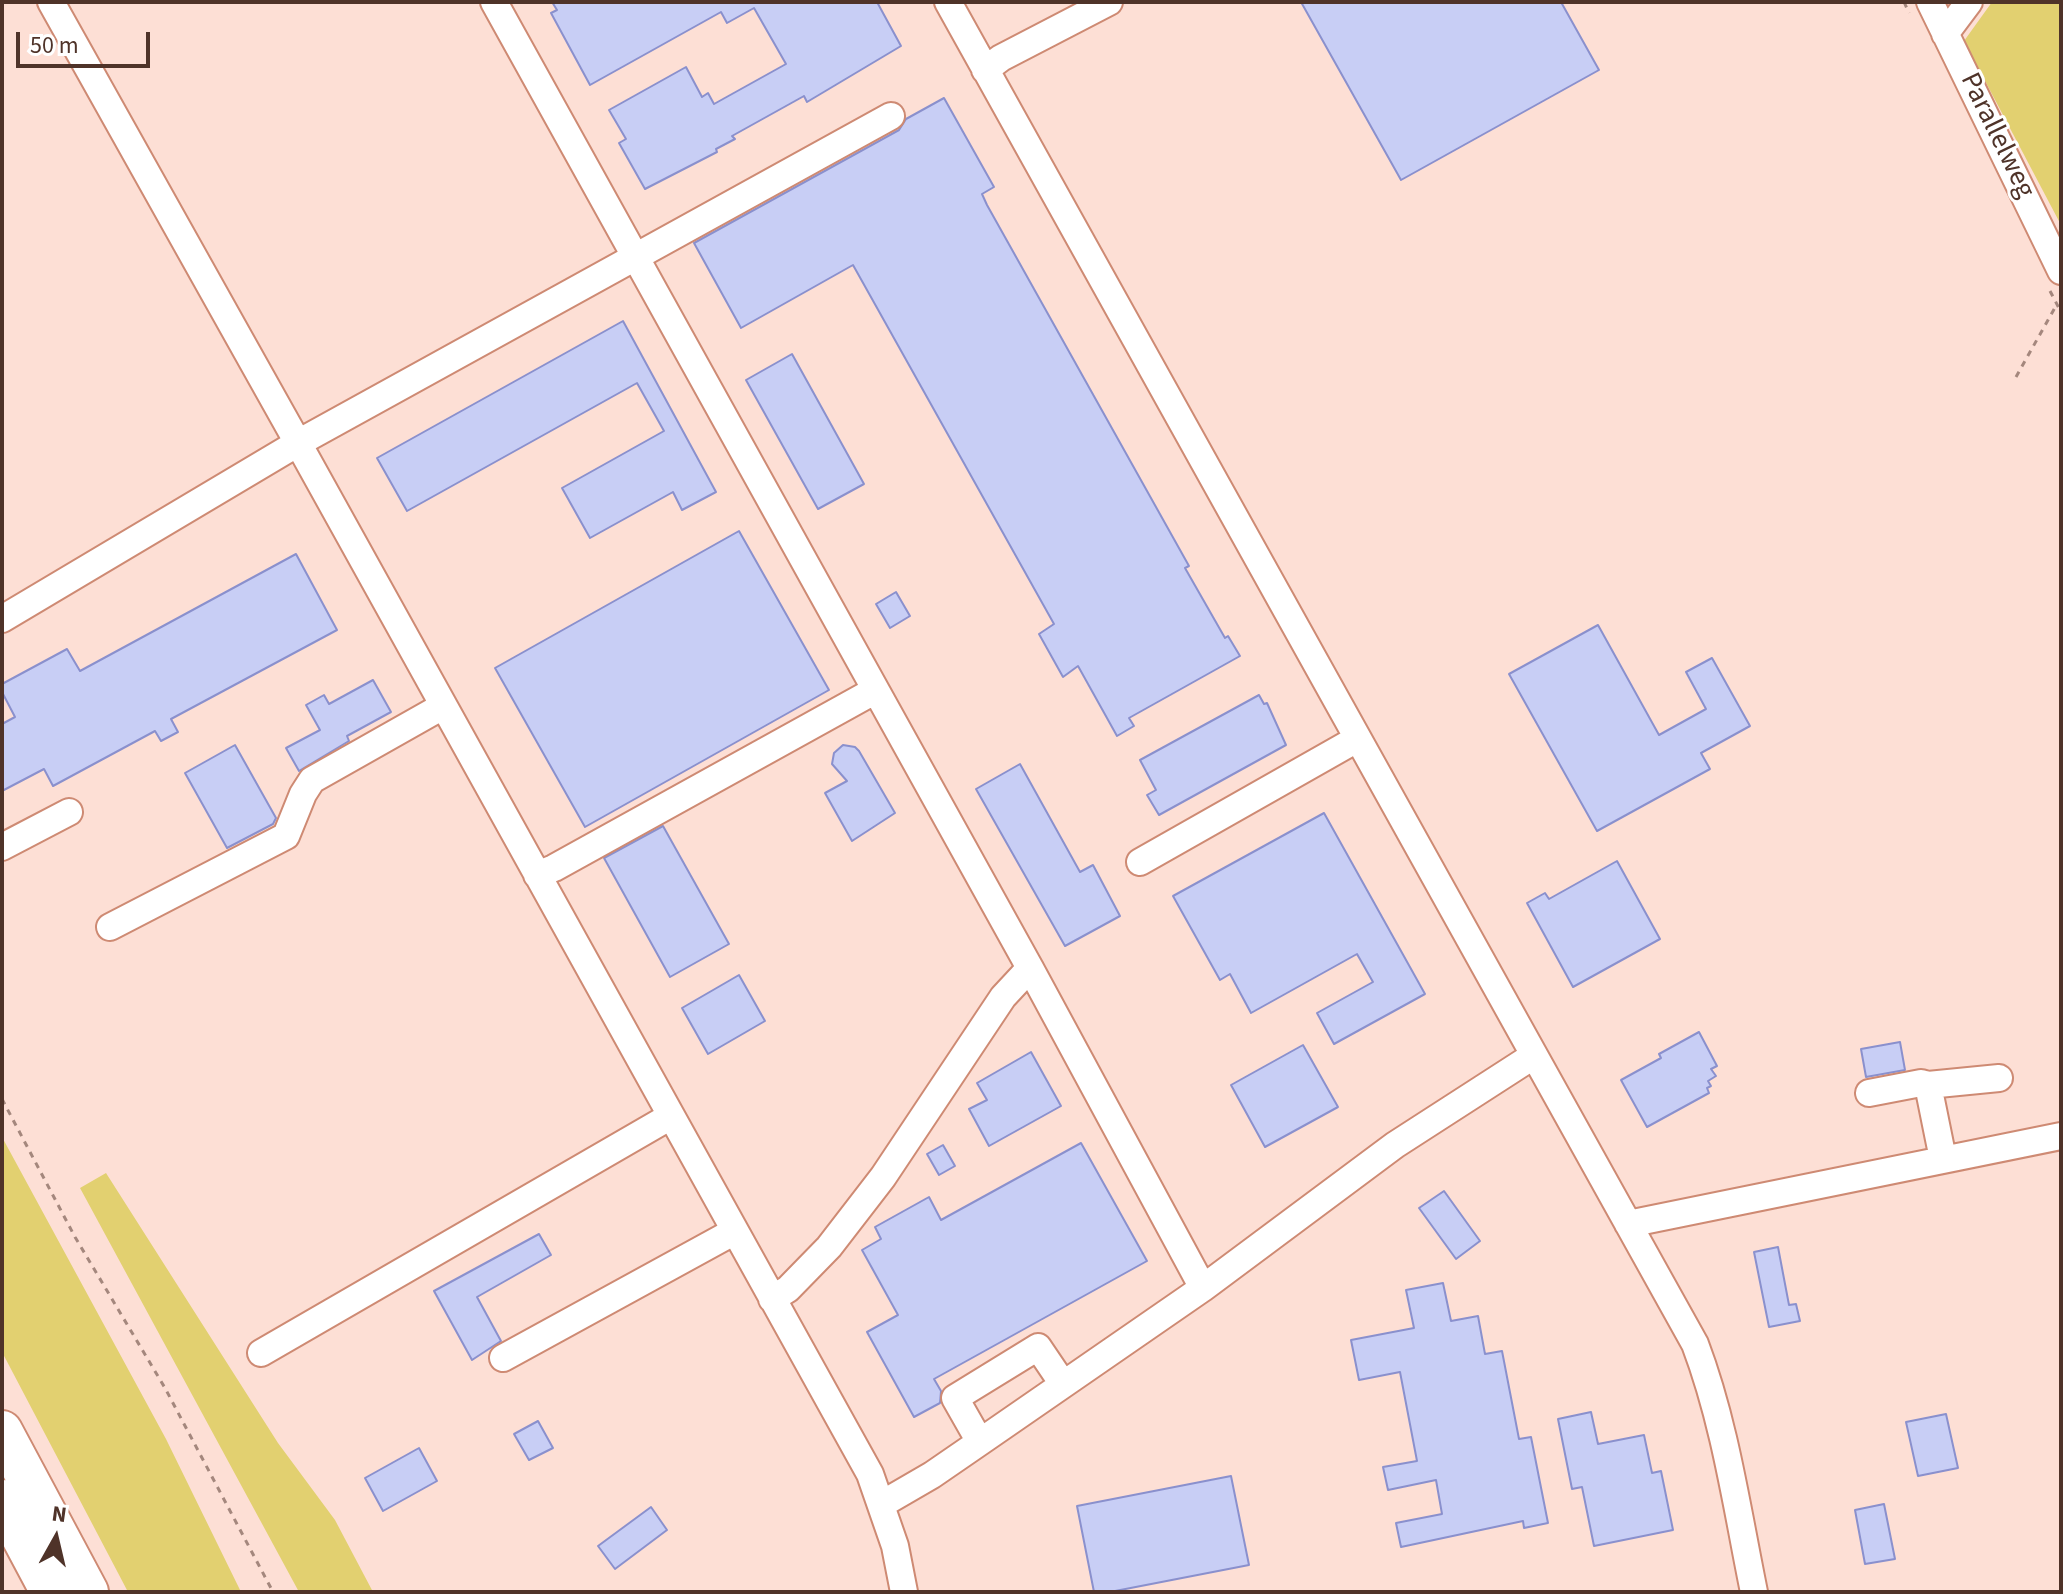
<!DOCTYPE html>
<html>
<head>
<meta charset="utf-8">
<style>
	body { margin:0 }
	#map { position:relative; width:2063px; height:1594px; overflow:hidden; background:#fddfd5; font-family:"Source Sans 3",sans-serif }
	canvas { display:block }
	.frame { position:absolute; inset:0; border:4px solid #4f3329; pointer-events:none }
	.north { position:absolute; left:16px; top:1498px; width:80px; height:80px; -webkit-text-stroke:6px #fff; paint-order:stroke; rotate:8deg; font-size:22px; font-weight:700; line-height:32px; text-align:center; color:#4f3329 }
	.north::after { content:''; display:block; margin:auto; width:28px; height:36px; background:#4f3329; clip-path:polygon(50% 0,100% 100%,50% 72%,0 100%) }
	.scale { position:absolute; left:16px; top:32px; width:134px; height:36px; box-sizing:border-box; border:4px solid #4f3329; border-top:0; padding-left:10px; font-size:24px; line-height:28px; white-space:nowrap; color:#4f3329; -webkit-text-stroke:6px #fff; paint-order:stroke }
</style>
</head>
<body>
<div id="map">
<canvas width="2063" height="1594"></canvas>
<div class="frame"></div>
<div class="north">N</div>
<div class="scale">50 m</div>
</div>
<script>
const c = document.querySelector('canvas').getContext('2d');
c.lineJoin = 'round';
function fill(path, color) { c.fillStyle = color; c.fill(path, 'evenodd'); }
function trace(path, color, width, dash) { c.strokeStyle = color; c.lineWidth = width; c.lineCap = dash ? 'butt' : 'round'; c.setLineDash(dash || []); c.stroke(path); }
function write(font, color, halo, rows, align = 'center') {
  c.font = font + ' "Source Sans 3",sans-serif'; c.lineWidth = 6; c.setLineDash([]); c.textBaseline = 'middle'; c.strokeStyle = halo; c.fillStyle = color; for (const [text, x, y, turn = 0] of rows) {
    c.save(); c.translate(x, y); c.rotate((+turn || 0) * Math.PI / 180); c.textAlign = isNaN(turn) ? turn : align; if (halo) c.strokeText(text, 0, 0); c.fillText(text, 0, 0); c.restore();
  }
}
const green = new Path2D(`
	M1992,2h69v223l-97,-184z
	M2,1137l164,302 75,153h-113l-126,-240z
	M106,1173l172,270 57,77 38,72h-74l-219,-404z`);
const building = new Path2D(`
	M552,2h325l24,44 -94,56 -3,-6 -72,40 3,3 -19,10 1,3 -72,37 -26,-46 7,-4 -17,-29 77,-43 16,30 6,-4 6,11 72,-40 -32,-56 -27,15 -6,-11 -131,73 -39,-72 6,-3z
	M1301,2h260l38,68 -198,110z
	M944,98l50,89 -12,7 5,11 202,361 -4,2 40,70 3,-2 12,20 -111,62 5,8 -17,10 -39,-70 -15,11 -24,-43 15,-10 -201,-359 -112,63 -47,-85 205,-113 7,-11z
	M623,321l93,171 -34,18 -9,-18 -83,46 -28,-50 102,-57 -27,-48 -230,128 -30,-53z
	M792,354l72,130 -46,25 -72,-129z
	M739,531l90,159 -244,137 -90,-159z
	M296,554l41,76 -166,89 7,13 -17,9 -6,-10 -102,55 -9,-17 -42,22v-67l13,-7 -13,-25v-8l65,-35 13,22z
	M896,592l14,24 -20,12 -14,-24z
	M1598,625l61,110 47,-26 -20,-37 26,-14 38,68 -49,27 9,16 -113,62 -88,-157z
	M373,680l18,32 -44,24 2,5 -50,30 -13,-23 34,-18 -14,-25 18,-10 5,9z
	M1259,695l5,9 3,-1 19,42 -127,70 -12,-20 9,-5 -16,-30z
	M235,745l41,73 -3,6 -46,24 -42,-75z
	M843,745l12,2 4,4 36,62 -43,28 -27,-48 22,-12 -15,-17 2,-11z
	M1020,764l60,108 13,-7 27,51 -55,30 -89,-157z
	M1324,813l101,181 -91,50 -17,-31 56,-31 -16,-28 -106,59 -21,-39 -10,6 -47,-84z
	M663,826l66,118 -59,33 -66,-119z
	M1617,861l43,78 -87,48 -46,-84 18,-10 4,6z
	M739,975l26,46 -57,33 -26,-46z
	M1699,1032l18,34 -6,3 5,7 -8,5 3,5 -4,2 2,5 -62,34 -26,-47 40,-22 -2,-4z
	M1900,1042l5,28 -39,7 -5,-28z
	M1303,1045l35,62 -73,40 -34,-62z
	M1031,1052l30,54 -72,40 -20,-37 18,-9 -10,-17z
	M1081,1143l66,118 -213,118 7,12 -1,12 -26,14 -47,-85 31,-17 -36,-65 19,-11 -6,-12 54,-30 12,23z
	M943,1145l12,21 -16,9 -12,-21z
	M1444,1191l36,50 -24,18 -37,-51z
	M539,1234l12,21 -74,42 24,44 -29,19 -38,-69z
	M1778,1247l11,58 7,-1 4,17 -31,6 -15,-75z
	M1443,1283l8,38 27,-5 7,38 17,-3 17,88 12,-2 17,86 -24,5 -1,-7 -122,26 -5,-24 46,-9 -6,-34 -48,10 -5,-23 34,-6 -17,-89 -41,8 -8,-40 63,-12 -8,-38z
	M1591,1412l7,32 46,-9 8,38 9,-2 12,59 -79,16 -12,-59 -10,2 -14,-70z
	M1946,1414l12,54 -40,8 -12,-54z
	M538,1421l15,27 -24,12 -15,-26z
	M419,1448l18,33 -54,30 -18,-33z
	M1231,1476l18,89 -139,27h-16l-17,-86z
	M1884,1504l11,55 -30,5 -10,-54z
	M651,1507l16,23 -52,39 -17,-23z`);
const path = new Path2D(`
	M1904,2l5,11
	M2050,291l11,21
	M2016,377l41,-73
	M2,1099l73,138 90,151 108,204`);
const minor = new Path2D(`
	M494,2l536,966 173,320
	M948,2l747,1342c30,79 42,165 59,248
	M1930,2l131,269
	M1945,34l24,-32
	M985,70l16,-12 108,-56
	M891,116l-593,327 572,1031 25,72 9,46
	M2,619l296,-176 -247,-441
	M2,847l67,-35
	M1140,862l217,-123
	M537,875l17,-7 320,-177
	M110,927l176,-91 17,-42 9,-14 131,-74
	M1928,1085l71,-7
	M1869,1093l52,-10 7,2 15,74
	M1628,1224l433,-88
	M772,1299l16,-10 41,-42 54,-70 120,-180 27,-29
	M261,1353l410,-237
	M503,1358l232,-127
	M980,1442l-25,-44 83,-51 25,37
	M882,1504l50,-29 48,-33 223,-154 192,-143 138,-89`);
const highway = new Path2D(`
	M2,1431l86,161
	M2,1500l49,92`);
const streetNames = [
	["Parallelweg",1996,136,64]
];
fill(green, '#e2d070');
fill(building, '#c8cef5');
trace(building, '#8a90cd', 2);
trace(minor, '#ce8a73', 30);
trace(highway, '#ce8a73', 44);
trace(path, '#a4877d', 3, [6, 6]);
trace(minor, '#fff', 26);
trace(highway, '#fff', 40);
write('28px', '#4f3329', '#fff', streetNames);
</script>
</body>
</html>
